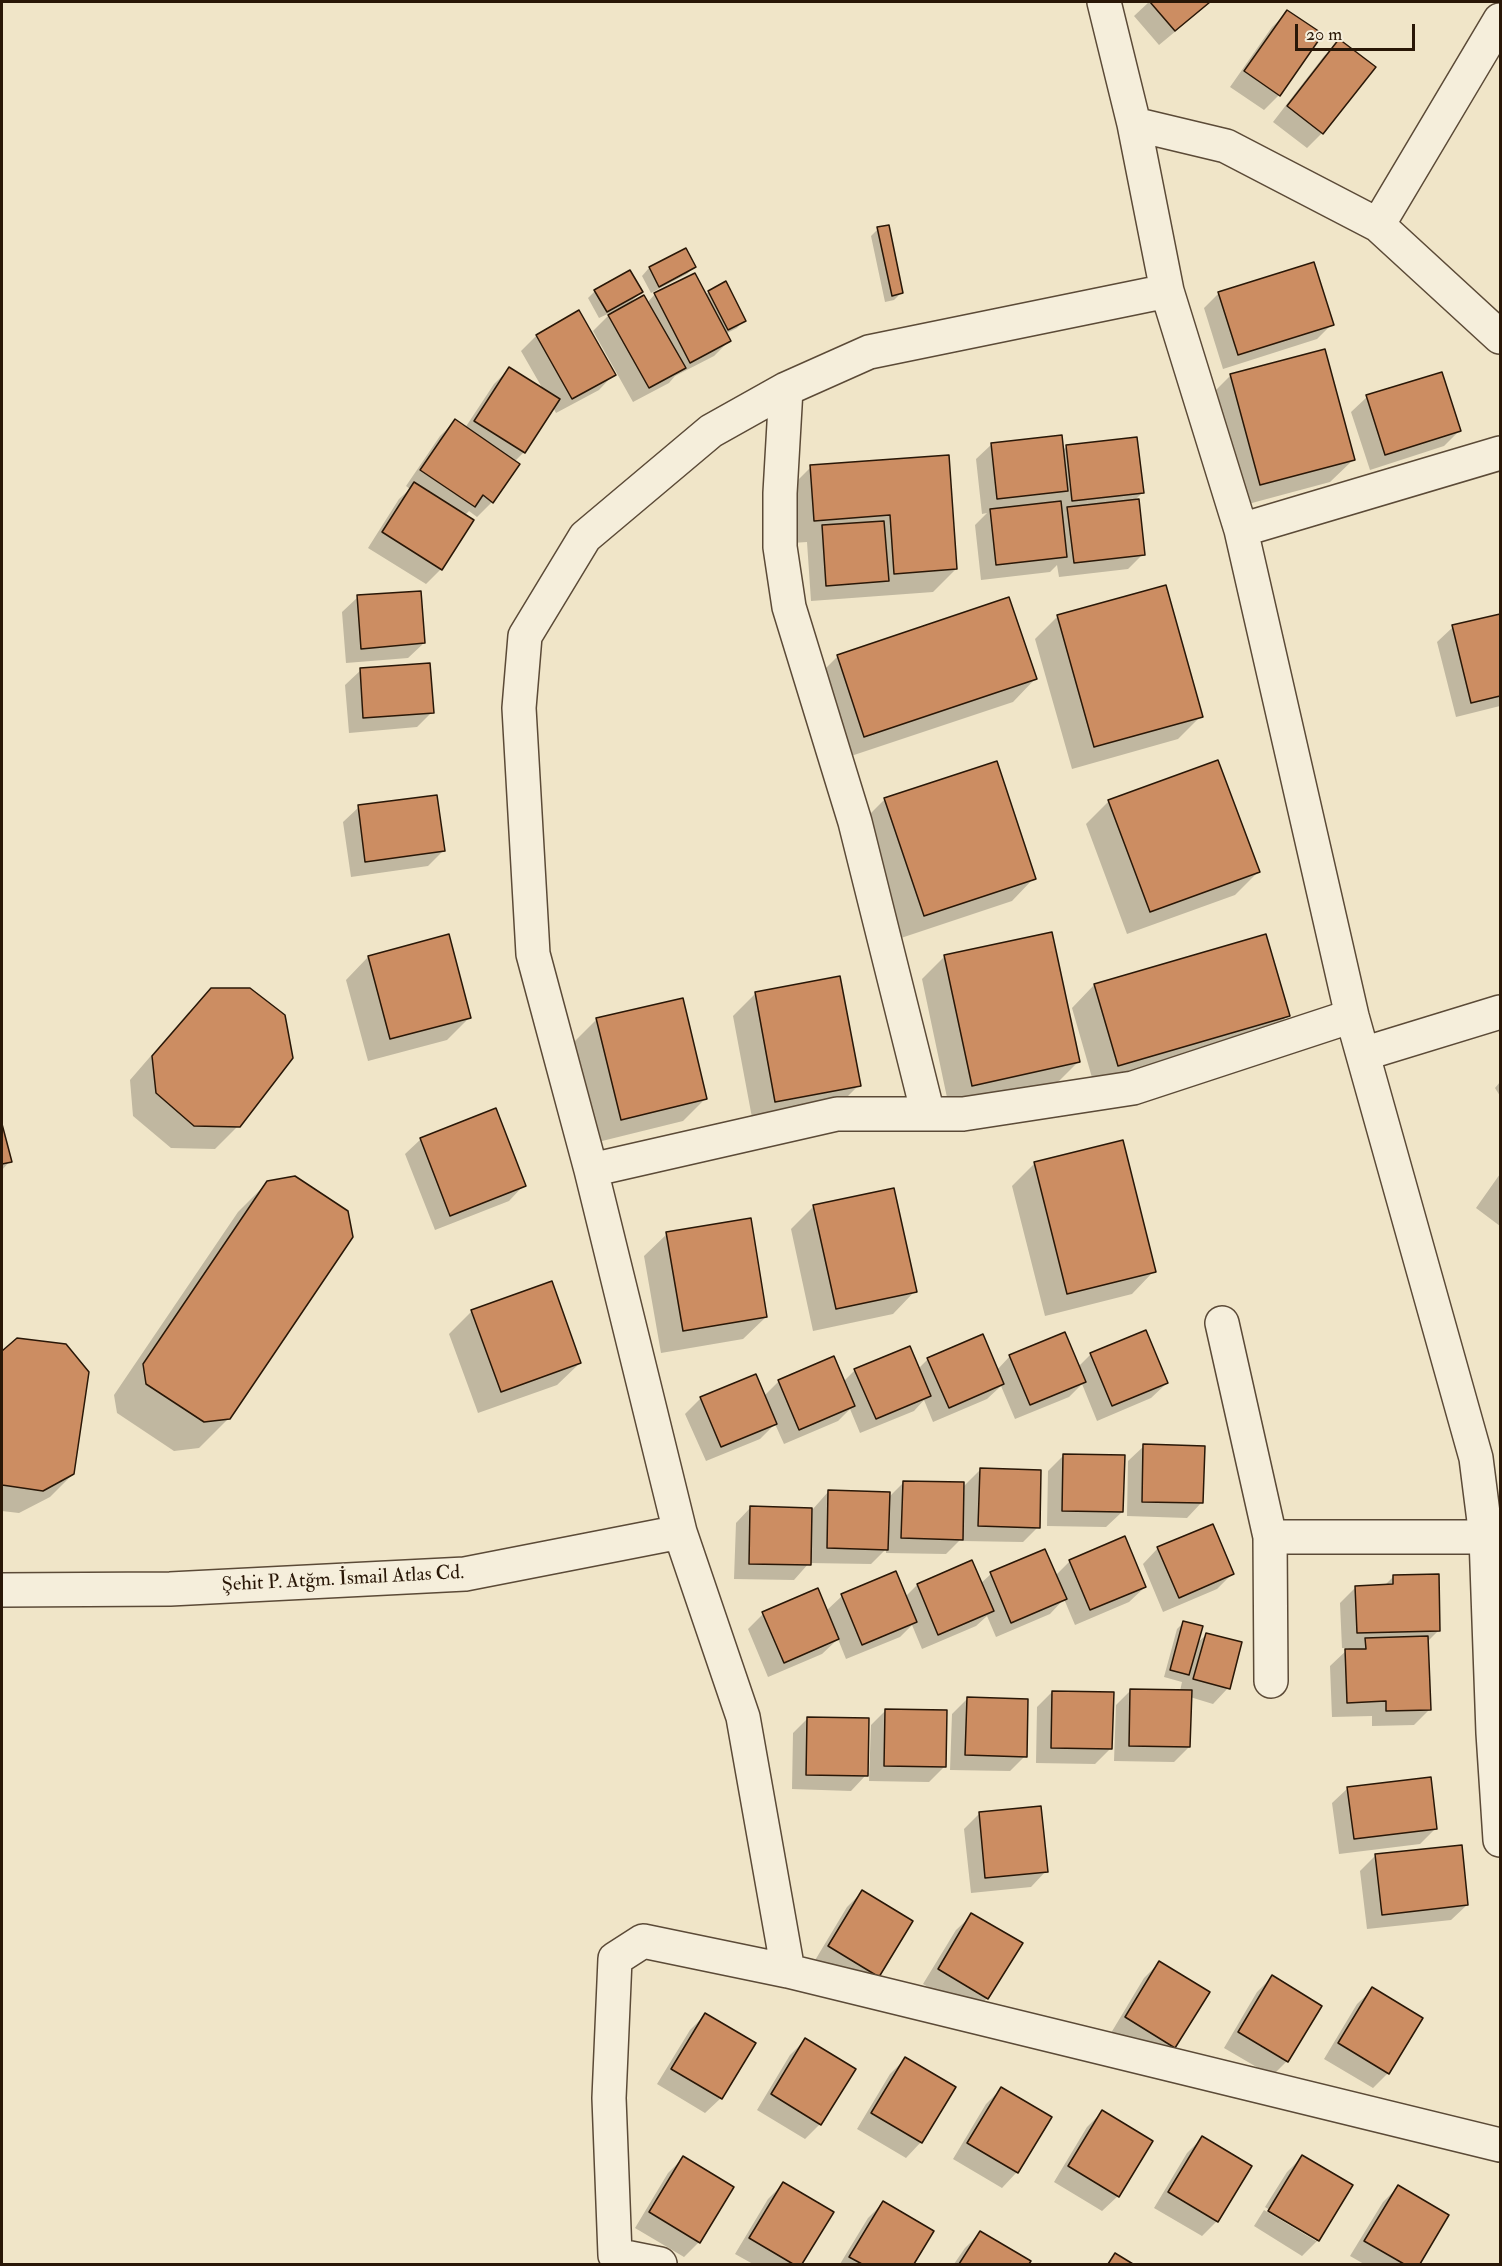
<!DOCTYPE html>
<html>
<head>
<meta charset="utf-8">
<style>
	body { margin:0 }
	#map { position:relative; width:1502px; height:2266px; overflow:hidden; background:#f0e5c8; font-family:"IM FELL Double Pica",serif }
	canvas { display:block }
	.frame { position:absolute; inset:0; border:3px solid #291707; pointer-events:none }
	.scale { position:absolute; left:1295px; top:24px; width:120px; height:27px; box-sizing:border-box; border:3px solid #291707; border-top:0; padding-left:8px; font-size:18px; line-height:21px; white-space:nowrap; color:#291707; -webkit-text-stroke:4px #f5eedb; paint-order:stroke }
</style>
</head>
<body>
<div id="map">
<canvas width="1502" height="2266"></canvas>
<div class="frame"></div>
<div class="scale">20 m</div>
</div>
<script>
const c = document.querySelector('canvas').getContext('2d');
c.lineJoin = 'round';
function fill(path, color) { c.fillStyle = color; c.fill(path, 'evenodd'); }
function trace(path, color, width, dash) { c.strokeStyle = color; c.lineWidth = width; c.lineCap = dash ? 'butt' : 'round'; c.setLineDash(dash || []); c.stroke(path); }
function write(font, color, halo, rows, align = 'center') {
  c.font = font + ' "IM FELL Double Pica",serif'; c.lineWidth = 4.5; c.setLineDash([]); c.textBaseline = 'middle'; c.strokeStyle = halo; c.fillStyle = color; for (const [text, x, y, turn = 0] of rows) {
    c.save(); c.translate(x, y); c.rotate((+turn || 0) * Math.PI / 180); c.textAlign = isNaN(turn) ? turn : align; if (halo) c.strokeText(text, 0, 0); c.fillText(text, 0, 0); c.restore();
  }
}
const shadow = new Path2D(`
	M1149,2h62l-52,43 -25,-29z
	M1288,12l-9,83 -15,15 -34,-23 42,-60z
	M1339,41l-17,92 -15,15 -34,-26 51,-66z
	M878,229l23,64 -7,7 -9,2 -14,-66z
	M685,250l9,17 -7,7 -36,19 -9,-17 7,-8z
	M595,291l46,1 -11,11h17l8,-9 50,1 4,-3 35,28 -7,8 -12,6 4,7 -15,15 -39,20 -6,7 -36,19 -40,-71 19,-19 -13,6 -11,-20z
	M1219,293l113,31 -15,15 -94,30 -19,-61z
	M536,336l78,38 -15,16 -43,23 -3,-6 -29,45 -10,10 -22,40 -15,15 -8,-6 -5,5 -23,53 -15,15 -58,-36 31,-49 11,-10 -4,-3 34,-50 15,-15 10,7 29,-44 15,-15 35,22 -23,-40z
	M1231,375l122,85 -23,22 -93,25 -29,-109z
	M1367,397l92,34 -15,15 -74,24 -19,-58z
	M992,444l70,7 5,-5 75,47 -8,8 9,53 -15,15 -69,8 -2,-12 -7,7 -69,8 -6,-55 12,-12 -5,1 -6,-55z
	M947,457l9,112 -23,23 -122,9 -4,-59 -15,1 -4,-53 23,-23z
	M358,597l66,46 -16,15 -62,5 -4,-51z
	M1500,615v91l-44,11 -19,-75 16,-15z
	M1058,616l143,100 -23,23 -106,30 -37,-130z
	M838,656l197,23 -22,23 -171,57 -27,-80z
	M361,670l71,42 -15,15 -68,6 -4,-48z
	M885,799l149,79 -22,23 -111,37 -39,-116z
	M1109,801l149,71 -23,23 -108,39 -41,-110z
	M359,807l85,43 -16,16 -77,11 -8,-55z
	M945,956l133,106 -23,23 -106,22 -27,-128z
	M368,957l102,60 -23,23 -79,21 -22,-81z
	M1094,985l194,30 -22,23 -171,50 -23,-80z
	M212,990l26,136 -23,23 -44,-1 -38,-32 -3,-36 58,-67z
	M755,994l104,91 -23,23 -83,15 -20,-107z
	M597,1019l109,79 -23,23 -85,21 -24,-100z
	M1500,1082v14l-5,-8z
	M2,1129l8,32 -8,9z
	M421,1139l103,46 -15,16 -74,29 -30,-76z
	M1035,1163l119,108 -22,23 -87,22 -33,-130z
	M1500,1174v52l-24,-18z
	M268,1182l-39,236 -30,30 -25,3 -57,-38 -3,-18 124,-183z
	M814,1206l101,85 -22,23 -80,17 -22,-102z
	M667,1234l99,83 -23,22 -82,14 -17,-97z
	M472,1311l108,52 -23,22 -79,28 -29,-79z
	M18,1340l55,134 -23,23 -31,16 -17,-2v-158z
	M1091,1354l76,29 -16,15 -54,23 -15,-37 -13,13 -54,22 -14,-33 -14,13 -54,23 -9,-22 -10,11 -54,22 -10,-24 -12,12 -54,23 -9,-20 -15,15 -54,22 -21,-47 16,-16 54,-22 9,20 15,-15 64,1 12,-12 63,-1 10,-10 69,11 13,-14 68,11z
	M1144,1446l58,56 -15,16 -60,-2 1,-55z
	M1064,1455l58,57 -16,15 -59,-1 1,-55z
	M980,1470l58,57 -15,15 -60,-1v-4l-17,17 -60,-1v-4l-15,15 -62,-1 -15,17 -60,-1 2,-56 15,-16 62,2 15,-17 60,6 15,-15 59,5z
	M1158,1548l74,26 -15,15 -54,23 -20,-48z
	M1044,1551l11,25 15,-15 75,26 -16,15 -54,23 -11,-26 -14,15 -54,23 -9,-21 -11,10 -54,23 -10,-24 -12,12 -54,22 -8,-20 -16,15 -54,23 -20,-48 15,-15 63,-3 16,-15 53,-23 10,24 12,-12 54,-23 9,22 11,-10z
	M1393,1577l46,53 -12,12 3,67 -16,16 -42,1v-10l-40,1 -2,-51 19,-18h-7l-2,-45 16,-16 28,-1z
	M1184,1622l12,22 11,-10 21,54 -15,16 -23,-7 -1,50 -15,15 -60,-1 2,-56 15,-15 49,1 2,-9 -18,-5 13,-48z
	M1052,1692l58,57 -15,15 -59,-1 1,-56z
	M967,1699l58,57 -15,15 -60,-1 2,-56z
	M886,1710l58,57 -15,15 -60,-1 2,-56z
	M808,1718l58,57 -15,16 -59,-2 1,-56z
	M1348,1788l87,41 -15,15 -81,10 -7,-51z
	M980,1813l66,58 -15,16 -60,6 -7,-64z
	M1376,1855l91,50 -16,15 -84,9 -7,-58z
	M862,1892l16,84 -15,15 -49,-29 33,-55z
	M972,1915l49,28 -34,55 -15,16 -49,-30 33,-54z
	M1159,1963l15,84 -15,15 -48,-29 33,-55z
	M1272,1977l15,84 -15,15 -48,-28 33,-56z
	M1373,1989l15,84 -15,15 -49,-29 33,-55z
	M705,2015l16,83 -16,15 -48,-29 33,-54z
	M805,2040l15,84 -15,15 -48,-29 33,-55z
	M905,2059l49,29 -33,54 -15,16 -49,-29 33,-55z
	M1001,2089l49,29 -33,54 -15,16 -49,-29 33,-55z
	M1102,2112l16,84 -16,15 -48,-29 33,-55z
	M1202,2138l15,83 -15,15 -48,-28 33,-55z
	M1302,2157l49,29 -34,55 -15,15 -48,-30 10,-16 52,31v-3l-51,-31 22,-35z
	M683,2158l16,84 -15,15 -49,-29 33,-55z
	M783,2184l49,29 -31,51h-48l-18,-10 33,-55z
	M1398,2187l49,29 -29,48h-54l-14,-8 33,-54z
	M883,2203l49,29 -19,32h-73l28,-46z
	M980,2233l49,29 -2,2h-73l11,-16z`);
const building = new Path2D(`
	M1150,2h60l-35,29z
	M1287,10l36,24 -43,62 -36,-25z
	M1339,39l37,28 -53,67 -36,-28z
	M889,225l14,68 -11,3 -15,-69z
	M686,248l10,19 -37,20 -10,-20z
	M1314,262l20,63 -96,30 -20,-63z
	M630,270l13,22 -36,20 -13,-22z
	M695,273l36,68 -41,22 -36,-70z
	M726,281l20,40 -18,9 -20,-39z
	M644,295l42,73 -37,20 -41,-73z
	M579,310l37,65 -44,24 -36,-64z
	M1325,349l30,111 -95,25 -30,-111z
	M509,367l51,32 -35,54 -51,-32z
	M1442,372l19,59 -76,24 -19,-60z
	M455,419l65,45 -27,39 -10,-8 -8,12 -55,-37z
	M1062,435l6,56 -71,8 -6,-56z
	M1137,437l7,56 -72,8 -6,-56z
	M949,455l8,114 -63,5 -4,-59 -76,6 -4,-56z
	M414,482l60,38 -32,50 -60,-38z
	M1139,499l6,56 -71,8 -7,-56z
	M1061,501l6,56 -71,8 -6,-56z
	M884,521l5,60 -63,5 -4,-61z
	M1166,585l37,132 -109,30 -37,-132z
	M421,591l4,52 -64,6 -4,-54z
	M1009,597l28,82 -173,58 -27,-82z
	M1500,614v82l-29,7 -19,-78z
	M430,663l4,50 -71,5 -3,-50z
	M1218,760l42,112 -110,40 -42,-112z
	M997,761l39,118 -112,37 -40,-118z
	M437,795l8,56 -80,11 -7,-57z
	M1052,932l28,130 -108,24 -28,-131z
	M449,934l22,84 -81,21 -22,-83z
	M1266,934l24,82 -172,50 -24,-82z
	M840,976l21,110 -86,16 -20,-110z
	M211,988h39l35,27 8,43 -53,69 -46,-1 -38,-33 -4,-37z
	M683,998l24,101 -86,21 -25,-102z
	M496,1108l30,78 -76,30 -30,-78z
	M2,1124l10,38 -10,2z
	M1123,1140l33,132 -89,22 -33,-132z
	M295,1176l53,35 5,26 -123,182 -26,3 -58,-38 -3,-20 124,-183z
	M894,1188l23,104 -81,17 -23,-104z
	M751,1218l16,99 -84,14 -17,-99z
	M552,1281l29,82 -80,29 -30,-82z
	M1146,1330l22,53 -56,23 -22,-53z
	M1065,1332l21,50 -56,23 -21,-50z
	M983,1334l21,50 -55,24 -22,-50z
	M17,1338l49,6 23,28 -15,102 -31,17 -41,-6v-134z
	M910,1346l21,50 -55,23 -22,-50z
	M834,1356l21,50 -56,24 -21,-50z
	M756,1374l21,50 -56,23 -21,-50z
	M1143,1444l62,2 -2,57 -61,-1z
	M1063,1454l62,1 -2,57 -61,-1z
	M980,1468l61,2 -1,58 -62,-2z
	M903,1481l61,1 -1,58 -62,-2z
	M828,1490l62,2 -2,58 -61,-2z
	M750,1506l62,2 -1,57 -62,-1z
	M1213,1524l21,50 -55,24 -22,-51z
	M1125,1536l21,51 -56,23 -21,-50z
	M1045,1549l22,50 -56,24 -21,-51z
	M972,1560l22,51 -56,24 -21,-51z
	M896,1571l21,51 -55,23 -21,-51z
	M1439,1574l1,57 -83,2 -2,-47 38,-2v-9z
	M818,1588l21,51 -55,24 -22,-51z
	M1183,1621l20,5 -14,49 -19,-5z
	M1206,1633l36,9 -12,47 -37,-10z
	M1428,1636l3,74 -45,1v-10l-39,2 -2,-54h21l-1,-11z
	M1130,1689l62,1 -2,57 -61,-1z
	M1052,1691l62,1 -2,57 -61,-1z
	M967,1697l61,2 -1,58 -62,-2z
	M885,1709l62,1 -1,57 -62,-1z
	M807,1717l62,1 -1,58 -62,-1z
	M1431,1777l6,52 -83,10 -7,-52z
	M1041,1806l7,66 -63,6 -6,-66z
	M1462,1845l6,60 -86,10 -7,-61z
	M862,1890l51,31 -34,56 -51,-31z
	M971,1913l52,30 -35,56 -50,-30z
	M1159,1961l51,31 -35,56 -50,-31z
	M1272,1975l50,31 -34,56 -50,-30z
	M1372,1987l51,31 -34,56 -51,-31z
	M705,2013l51,30 -34,56 -51,-30z
	M805,2038l51,31 -35,56 -50,-31z
	M905,2057l51,30 -34,56 -51,-30z
	M1001,2087l51,30 -34,56 -51,-30z
	M1102,2110l51,31 -34,56 -51,-31z
	M1202,2136l50,30 -34,56 -50,-30z
	M1302,2155l51,30 -34,56 -51,-30z
	M683,2156l51,31 -34,56 -51,-31z
	M783,2182l51,30 -32,52h-9l-44,-26z
	M1398,2185l51,30 -29,49h-16l-40,-23z
	M883,2201l51,30 -20,33h-52l-13,-7z
	M980,2231l51,30 -2,3h-70z
	M1115,2253l18,11h-25z`);
const minor = new Path2D(`
	M1104,2l30,122 33,167 74,239 111,486 124,442 10,79 7,196 7,107
	M1134,124l92,22 152,79 122,112
	M1378,225l122,-205
	M786,389l-6,104v54l9,60 66,215 73,292
	M1241,530l259,-77
	M1363,1054l137,-42
	M591,1170l246,-56h126l170,-26 219,-72
	M1222,1323l48,214 1,144
	M1270,1537h216
	M2,1590l168,-1 295,-15 215,-42
	M788,1971l-45,-254 -63,-185 -89,-362 -58,-216 -14,-246 6,-72 60,-99 126,-106 75,-42 83,-37 298,-61
	M660,2264l-45,-9 -6,-157 6,-139 28,-18 145,30 712,174`);
const streetNames = [
	["Şehit P. Atğm. İsmail Atlas Cd.",343,1580,-3]
];
fill(shadow, '#0003');
fill(building, '#cc8d62');
trace(building, '#291707', 1.5);
trace(minor, '#5b4a37', 36);
trace(minor, '#f5eedb', 33);
write('20px', '#291707', '#f5eedb', streetNames);
</script>
</body>
</html>
